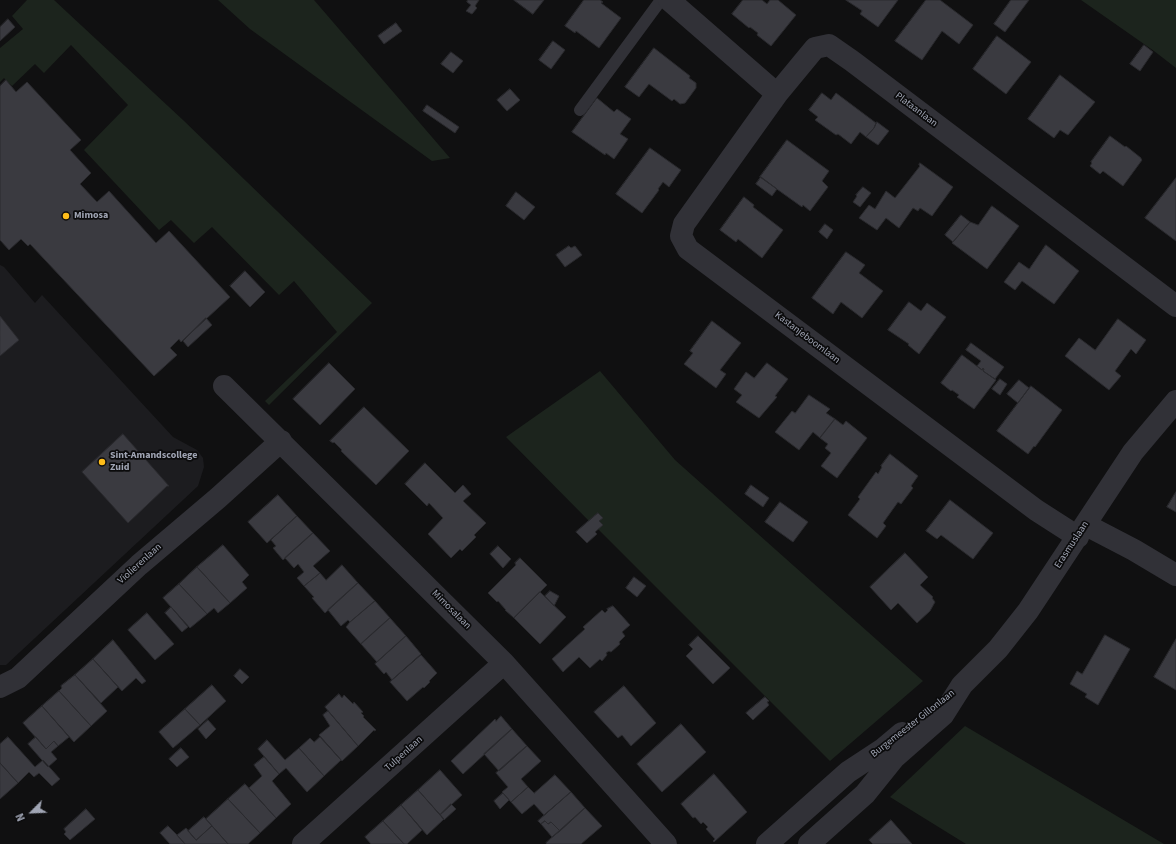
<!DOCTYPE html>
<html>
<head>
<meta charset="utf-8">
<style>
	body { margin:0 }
	#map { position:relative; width:1176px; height:844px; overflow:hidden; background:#101011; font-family:"Source Sans 3",sans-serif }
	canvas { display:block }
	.north { position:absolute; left:12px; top:792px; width:40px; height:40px; -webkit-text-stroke:3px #0b0b0c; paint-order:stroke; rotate:246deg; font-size:11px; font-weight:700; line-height:16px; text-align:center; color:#a0a5b4 }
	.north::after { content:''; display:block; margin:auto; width:14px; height:18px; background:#a0a5b4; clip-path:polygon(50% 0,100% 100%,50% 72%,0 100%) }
</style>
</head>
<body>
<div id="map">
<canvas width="1176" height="844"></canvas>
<div class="north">N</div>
</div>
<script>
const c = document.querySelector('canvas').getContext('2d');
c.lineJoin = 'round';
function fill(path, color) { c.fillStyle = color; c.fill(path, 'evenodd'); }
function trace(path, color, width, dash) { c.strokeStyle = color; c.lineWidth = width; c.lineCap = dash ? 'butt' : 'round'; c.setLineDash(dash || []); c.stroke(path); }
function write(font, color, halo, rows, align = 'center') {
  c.font = font + ' "Source Sans 3",sans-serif'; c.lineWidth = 3.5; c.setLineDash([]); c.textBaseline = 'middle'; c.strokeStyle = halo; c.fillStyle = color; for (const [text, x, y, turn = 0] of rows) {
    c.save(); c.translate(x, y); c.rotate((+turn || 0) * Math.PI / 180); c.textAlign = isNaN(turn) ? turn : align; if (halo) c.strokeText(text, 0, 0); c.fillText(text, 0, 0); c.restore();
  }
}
const built = new Path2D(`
	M0,265l4,2 31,36 7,-8 131,142 24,13 6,8 1,9 -6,19 -192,179h-6z`);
const green = new Path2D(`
	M27,0h27l129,120 189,183 -103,102 -4,-4 72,-69 -43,-51 -15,14 -67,-68 -18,16 -23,-23 -12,10 -75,-80 44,-45 -57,-60 -27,28 -9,-9 -23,22 -8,-8 -4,4v-34l23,-19 -11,-13z
	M218,0h96l136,158 -18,3 -182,-132z
	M1081,0h95v68l-22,-17z
	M600,371l75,89 248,221 -93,80 -232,-232 5,-4 -4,-4 3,-3 -5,-5 -8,8 -83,-84z
	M965,726l199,118h-198l-76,-47z`);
const building = new Path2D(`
	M468,0h11l-4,6 2,2 -5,6 -6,-3 5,-6 -4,-3z
	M514,0h30l-11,14z
	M584,0h16l3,2 -2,1 20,15 -22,30 -23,-17 -1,2 -10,-7z
	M743,0h19l5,4 3,-4h8l18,15 -25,31 -14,-11 1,-2 -8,-6 -1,1 -17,-14z
	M846,0h52l-20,27 -18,-13 2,-3z
	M926,0h14l33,25 -14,19 -17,-13 -20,29 -27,-19z
	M1011,0h18l-24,32 -11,-8z
	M8,19l7,8 -15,14v-14z
	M396,23l6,8 -18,13 -6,-8z
	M997,36l34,26 -25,32 -33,-25z
	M553,41l12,9 -14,19 -12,-9z
	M1144,45l9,7 -13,19 -10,-7z
	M654,48l36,28 -1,2 7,5v5l-11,15 -5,1 -6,-5 -2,2 -23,-17 -10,13 -14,-10z
	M451,52l12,9 -10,12 -12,-9z
	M1060,75l35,27 -27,33 -8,-5 -6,8 -26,-19z
	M6,80l10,12 11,-10 54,58 -11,10 21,23 -11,11 17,18 12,-11 47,52 13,-12 61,66 -49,45 -2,-3 -9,9 7,7 -23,21 -124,-132 -2,2 -7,-7 -12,11 -9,-10v-154z
	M510,89l10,11 -13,11 -10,-11z
	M822,93l9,7 5,-7 40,30 -2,5 -8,9 -6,-5 -9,12 -13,-10 -2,1 -21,-15 3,-3 -9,-7z
	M597,98l17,14 3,-3 14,10 -11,15 8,5 -14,20 -8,-6 -1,2 -33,-23z
	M427,105l32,22 -4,6 -32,-22z
	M877,122l12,9 -11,14 -12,-8 8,-9z
	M1110,136l15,11 1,-1 15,12v1l1,1 -19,26 -20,-15 -3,3 -10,-8 2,-3 -1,-1z
	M787,140l42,31 -7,10 6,6 -18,24 -7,-6 -1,2 -42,-30z
	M650,148l31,22 -12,17 -6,-5 -5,7 1,1 -17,23 -26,-19z
	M920,163l33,24 -21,29 -12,-8 -2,3 -5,-3 -14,20 -13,-10 -9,12 -18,-12 10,-13 6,4 11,-18 9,7 25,-32 -1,-1z
	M761,177l16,12 -5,7 -16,-12z
	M1176,178v63l-31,-23z
	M863,187l8,6 -11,14 -7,-5 4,-6 -1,-1z
	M516,192l19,15 -11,13 -18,-14z
	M744,197l10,8 -1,2 30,23 -21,28 -24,-19 -2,3 -16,-12z
	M992,206l27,20 -32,43 -35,-26 18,-21 8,3z
	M961,215l9,7 -17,20 -8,-7z
	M825,224l8,6 -6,9 -8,-7z
	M1046,245l33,26 -25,33 -32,-23 -7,9 -11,-8 15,-20 10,7z
	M569,246l2,2 4,-2 7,9 -17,12 -9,-12z
	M846,252l19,13 -6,8 24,18 -21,27 -21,-16 -8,12 -21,-16z
	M245,271l20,21 -15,15 -20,-21z
	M909,302l12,9 6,-8 19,14 -27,37 -11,-9 1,-1 -21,-14z
	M0,316l19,24 -19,16z
	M206,318l6,7 -24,22 -5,-6z
	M1118,319l28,21 -10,14 -5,-5 -16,22 6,5 -12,14 -44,-34 14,-18 16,12z
	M712,321l29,22 -21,27 6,4 -10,14 -32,-24 9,-11 -3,-2z
	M971,343l33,24 -9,12 -12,-8 1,-2 -1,-1 -1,2 -5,-4 4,-5 -15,-11z
	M962,355l20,15 1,-2 1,1 -1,2 13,9 -22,29 -17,-12 2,-2 -7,-5 -1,1 -10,-8z
	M329,363l26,26 -35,36 -27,-26z
	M767,363l21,16 -13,17 2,1 -18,21 -23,-16 6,-7 -8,-6 12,-17 8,6z
	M1000,379l7,5 -7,11 -8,-6z
	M1019,380l10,8 -11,15 -11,-9z
	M1031,386l31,24 -27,37 -1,-1 -6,8 -31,-23z
	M809,395l21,14 -4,4 9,6 -15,19 -7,-6 -14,18 -24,-18 17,-21 3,2z
	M364,407l45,44 -33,34 -35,-34 1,-1 -8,-8 -1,1 -3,-2z
	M835,419l8,6 3,-4 21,17 -30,40 -16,-12 10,-13 -6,-5 3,-4 -8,-6z
	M123,434l46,52h-2l-21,20 -18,17 -46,-51z
	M890,454l28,22 -7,10 2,2 -12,16 -3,-2 -15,21 3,3 -9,12 -29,-23 12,-16 -2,-2 18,-25 2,2 4,-7 -1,-1z
	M425,463l30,30 8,-8 8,9 -8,7 23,22 -12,12 2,2 -14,14 -2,-2 -9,9 -23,-24 15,-16 -14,-15 -2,3 -22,-22z
	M751,485l18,13 -6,9 -18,-13z
	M1176,492v20l-9,-5z
	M278,495l19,21 -30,27 -19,-21z
	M950,500l43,33 -20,26 -32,-24 -4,4 -11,-8z
	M780,502l28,20 -15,20 -28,-20z
	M598,513l5,5 -4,3 4,4 -8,7 2,2 -10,9 -11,-11z
	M297,516l16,17 -30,27 -10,-12 3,-2 -5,-6z
	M313,533l17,18 -17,15 7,7 -16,13 -7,-8 7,-6 -6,-8 -4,4 -9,-10z
	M223,545l26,30 -7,7 5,6 -17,15 -33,-36z
	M498,546l13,13 -8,9 -13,-14z
	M905,553l23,24 -8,8 13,12 -1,1 3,4 -5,9 -13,12 -19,-20 -7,7 -21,-23z
	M520,558l27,27 -33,33 -9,-8h1l-8,-9 -1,1 -9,-9 28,-28 -1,-2z
	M342,565l16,18 -33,30 -13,-15 2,-1 -10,-11 16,-13 6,7z
	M197,567l33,36 -12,10 -4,-5 -7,6 -28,-30z
	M634,577l12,9 -9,11 -11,-9z
	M358,583l17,18 -25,21 -2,-2 -7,6 -13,-16z
	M179,584l28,30 -17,14 -27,-30z
	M550,591l9,5 -5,10 -9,-10z
	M540,592l26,25 -26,27 -26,-26z
	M375,601l15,17 -29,26 -15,-17 4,-5z
	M613,606l17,19 -8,7 3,4 -6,6 1,2 -9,8 -2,-1 -3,2 1,2 -5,6 -2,-2 -10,9 -11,-11 -16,15 -11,-13 33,-30 -2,-2 19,-17 3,3 3,-3 -1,-1z
	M171,607l17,20 -6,5 -17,-19z
	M147,613l27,31 -19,16 -27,-30z
	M390,618l16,18 -29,26 -16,-18z
	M1105,635l25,14 -32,56 -13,-8 2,-3 -17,-10 7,-13 5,3z
	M406,636l15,18 -29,26 -6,-8 -2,2 -9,-10z
	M698,636l32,32 -17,16 -27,-28 7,-7 -4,-4z
	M1176,639v51l-22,-13z
	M113,640l33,41 -4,3 -6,-6 -14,13 -29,-32z
	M421,655l16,18 -8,8 1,1 -6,6 -1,-1 -16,14 -17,-19z
	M93,659l25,28 -17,16 -26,-28z
	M240,669l9,8 -7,7 -8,-8z
	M75,675l32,36 -16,15 -32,-35 3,-3 -1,-2z
	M212,685l14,16 -26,24 -15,-16z
	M624,686l32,37 -25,23 -9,-11 -4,3 -24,-26z
	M59,691l32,35 -17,16 -32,-36z
	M339,694l3,4 2,-3 9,9 1,-2 9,10 -2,1 3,3 -1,1 13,13 -2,1v-1l-16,16 -33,-39z
	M765,697l4,4 -2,1 2,3 -16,15 -7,-7z
	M42,706l27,31 -11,9 -4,-5 -8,8 -23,-26z
	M185,709l15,16 -27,23 -14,-16z
	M328,711l30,35 -16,15 -23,-26 11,-9 -7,-11z
	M501,716l11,13 -49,45 -12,-13 44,-42 1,2z
	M208,720l8,9 -10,10 -8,-10z
	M681,724l25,28 -44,40 -25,-28z
	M512,729l15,17 -28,25 -15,-17z
	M8,737l27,30 8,-7 17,19 -8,7 -13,-13 -5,4 -5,-5 -11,11 -18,-20v-19z
	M36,737l10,12 8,-8 4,5 -7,6 6,7 -9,8 -20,-23z
	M320,737l21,23 -17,16 -25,-28 11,-10 4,4z
	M267,740l18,20 14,-12 25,28 -17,16 -21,-24 -7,6 -21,-25z
	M527,746l14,15 -20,18 7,8 -17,15 -9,-10 6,-5 -12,-14z
	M181,748l8,9 -12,10 -8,-8z
	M264,757l15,17 -7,7 19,23 -15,14 -27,-30 13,-12 -8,-11z
	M0,763l18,20 -18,16z
	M440,770l22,25 -22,20 -22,-25z
	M714,774l33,38 -33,30 -1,-1 2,-2 -9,-10 2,-2 -5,-5 -2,2 -6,-7 -2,1 -12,-14z
	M555,775l16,17 -27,23 -10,-11 -12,10 -11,-12 17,-15 6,6z
	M245,784l31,34 -16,15 -32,-34z
	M418,790l26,29 -17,16 -26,-30z
	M571,792l14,16 -25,23 -9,-9 -3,2 -3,-3 -4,3 -3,-3z
	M503,793l6,7 -9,9 -6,-8z
	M228,799l32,34 -12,11h-20l-22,-25z
	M451,804l5,5 -12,11 -4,-5z
	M401,805l21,25 -15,14h-3l-21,-23z
	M585,808l17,18 -21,18h-34l-1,-1z
	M86,809l9,10 -25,21 -6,-6 2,-2 -2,-3z
	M204,817l8,9 -16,14 -8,-9z
	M891,820l21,24h-39l-4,-4z
	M383,821l21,23h-33l-6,-7z
	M545,821l3,3 3,-2 9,9 -8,6 -11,-13z
	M168,826l9,9 8,9h-15l-10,-11z
	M212,826l16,18h-43l-8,-9 9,-7 10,12z`);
const service = new Path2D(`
	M580,110l81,-110`);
const minor = new Path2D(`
	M669,0l108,94 38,-46 14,-3 23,16 324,245
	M777,94l-93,130 -3,12 7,13 348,261 42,27
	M224,386l280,277 162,181
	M1086,525l48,25 42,25
	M0,687l18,-9 121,-113 79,-67 63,-57
	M303,844l201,-181
	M767,844l81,-72 35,-23 19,-16
	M809,844l56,-50 29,-36 49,-43 19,-30 36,-36 30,-38 105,-159 43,-51`);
const markers = [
	[66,216,4,"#ffbd1a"],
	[102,462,4,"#ffbd1a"]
];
const streetNames = [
	["Plataanlaan",916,110,37],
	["Kastanjeboomlaan",807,338,37],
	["Erasmuslaan",1072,545,-57],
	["Violierenlaan",140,564,-42],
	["Mimosalaan",451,610,45],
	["Burgemeester Gillonlaan",913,724,-38],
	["Tulpenlaan",404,754,-42]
];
const poiNames = [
	["Mimosa",74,216],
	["Sint-Amandscollege",110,456],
	["Zuid",110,468]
];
fill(built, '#1c1c1f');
fill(green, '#1c241d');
fill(building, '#3a3a40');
trace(building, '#2a2a2e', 1);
trace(service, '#313137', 12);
trace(minor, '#313137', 22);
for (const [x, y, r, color] of markers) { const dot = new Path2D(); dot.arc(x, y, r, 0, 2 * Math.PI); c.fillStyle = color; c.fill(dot); trace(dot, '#0b0b0c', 1.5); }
write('10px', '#a0a5b4', '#0b0b0c', streetNames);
write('bold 10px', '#a0a5b4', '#0b0b0c', poiNames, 'left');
</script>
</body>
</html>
